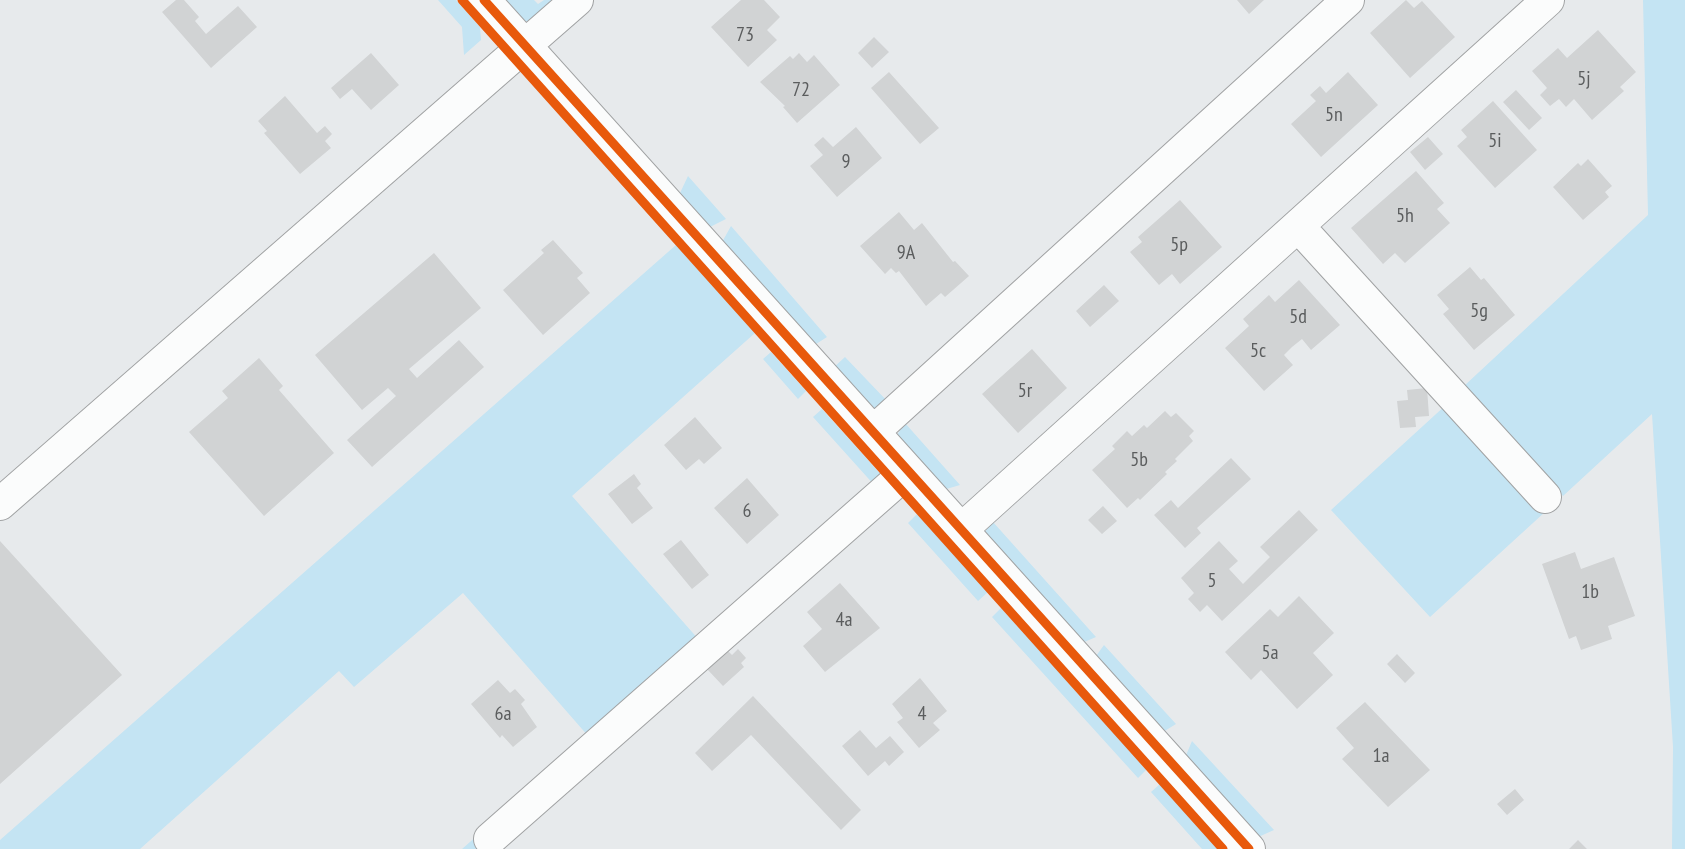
<!DOCTYPE html>
<html>
<head>
<meta charset="utf-8">
<style>
	body { margin:0 }
	canvas { display:block; background:#e7eaec }
</style>
</head>
<body>
<canvas width="1685" height="849"></canvas>
<script>
const c = document.querySelector('canvas').getContext('2d');
c.lineJoin = 'round';
function fill(path, color) { c.fillStyle = color; c.fill(path, 'evenodd'); }
function trace(path, color, width, dash) { c.strokeStyle = color; c.lineWidth = width; c.lineCap = dash ? 'butt' : 'round'; c.setLineDash(dash || []); c.stroke(path); }
function write(font, color, halo, rows, align = 'center') {
  c.font = font + ' "PT Sans Narrow",sans-serif'; c.lineWidth = 4.5; c.setLineDash([]); c.textBaseline = 'middle'; c.strokeStyle = halo; c.fillStyle = color; for (const [text, x, y, turn = 0] of rows) {
    c.save(); c.translate(x, y); c.rotate((+turn || 0) * Math.PI / 180); c.textAlign = isNaN(turn) ? turn : align; if (halo) c.strokeText(text, 0, 0); c.fillText(text, 0, 0); c.restore();
  }
}
const green = new Path2D(`
	M438,0h18l24,27 1,13 -17,15 -2,-28z
	M504,0h30l4,4 6,-4h19l-32,21h-8z
	M1643,0h42v849h-13l1,-102 -21,-333 -89,82 -99,-110 184,-171z
	M688,176l38,43 -16,8 -30,-34z
	M731,226l96,111 -14,9 -92,-102z
	M676,245l79,88 -183,163 128,145 176,-154 -63,-70 9,-8 63,70 -388,370h-35l127,-112 -126,-144 -109,94 -15,-16 -199,178h-140v-9z
	M771,352l35,39 -8,8 -35,-40z
	M845,357l44,46 -14,13 -43,-47z
	M1447,404l98,108 -115,105 -99,-107z
	M905,423l55,62 -17,5 -48,-52z
	M917,514l71,78 -10,9 -70,-78z
	M993,522l103,115 -14,6 -99,-109z
	M1001,608l146,161 -9,9 -146,-161z
	M1104,645l72,79 -13,8 -67,-76z
	M1192,741l82,89 -18,8 -72,-78z
	M1160,784l59,65h-17l-51,-57z`);
const building = new Path2D(`
	M176,0h8l15,17 -4,4 11,13 32,-28 19,21 -46,41 -49,-56z
	M741,0h23l16,17 -13,13 10,10 -29,27 -37,-40z
	M1237,0h27l-15,14z
	M1406,0l8,8 8,-7 33,36 -45,41 -40,-45z
	M1598,30l38,42 -16,15 4,4 -32,29 -18,-21 -8,8 -7,-8 -9,7 -10,-11 7,-7 -15,-17 26,-23 9,10z
	M874,37l15,15 -17,16 -14,-15z
	M371,53l28,32 -28,25 -19,-21 -12,10 -9,-11z
	M799,53l8,9 7,-7 26,30 -43,38 -14,-16 2,-1 -25,-24 30,-26 3,3z
	M889,72l50,56 -19,16 -49,-56z
	M1348,72l30,33 -57,52 -30,-33 25,-23 -6,-6 10,-9 6,7z
	M1516,90l26,28 -13,12 -26,-28z
	M285,96l32,37 8,-7 7,8 -7,7 6,7 -31,26 -36,-41 3,-2 -9,-10z
	M1493,101l44,49 -42,38 -38,-42 10,-9 -6,-7z
	M856,127l26,31 -45,39 -27,-31 13,-11 -9,-10 9,-8 10,10z
	M1428,137l15,17 -18,16 -15,-18z
	M1588,159l24,27 -7,6 4,5 -26,23 -30,-33 25,-24 3,3z
	M1416,171l28,32 -7,6 13,14 -45,40 -10,-10 -12,11 -32,-36z
	M1180,200l42,47 -42,37 -8,-10 -13,11 -29,-33 12,-10 -4,-5z
	M899,212l15,18 8,-7 31,39 2,-1 14,15 -24,21 -4,-4 -15,13 -27,-35 -3,2 -5,-5 -6,6 -25,-28z
	M553,240l30,33 -6,5 13,15 -47,42 -40,-45 41,-37 -3,-3z
	M434,253l47,55 -72,61 8,9 42,-38 25,27 -112,100 -25,-27 49,-44 -8,-8 -26,22 -47,-55z
	M1470,267l11,13 3,-2 31,37 -41,35 -31,-36 6,-5 -12,-14z
	M1299,280l41,45 -29,25 -9,-11 -10,8 -8,8 9,10 -29,26 -39,-43 24,-22 -6,-7 26,-24 6,7z
	M1104,285l15,16 -29,26 -14,-16z
	M1032,349l35,39 -49,45 -36,-39z
	M259,358l24,28 -4,4 55,63 -70,63 -75,-84 39,-34 -6,-7z
	M1427,388l2,28 -14,1 1,10 -16,1 -3,-27 11,-1 -1,-10z
	M1165,411l6,6 5,-4 18,18 -5,5 4,5 -18,18 2,2 -12,11 2,2 -27,26 -2,-2 -11,10 -35,-38 23,-21 -3,-3 15,-15 5,5 12,-11 3,3z
	M695,417l27,31 -18,16 -5,-5 -13,11 -22,-25z
	M1231,458l20,21 -54,49 4,5 -16,15 -31,-33 17,-15 7,8z
	M634,474l7,10 -4,4 16,20 -21,16 -24,-30z
	M747,478l32,37 -32,29 -33,-36z
	M1103,506l14,15 -15,13 -14,-14z
	M1299,510l19,20 -96,91 -15,-16 -7,7 -12,-13 6,-6 -13,-15 38,-37 19,20 -9,8 14,15 27,-27 -10,-10z
	M681,540l28,35 -17,14 -29,-35z
	M0,541l122,134 -122,109z
	M1575,552l6,17 33,-12 21,59 -27,10 4,13 -31,11 -5,-14 -7,3 -27,-75z
	M840,583l40,45 -55,44 -22,-26 19,-17 -15,-17z
	M1299,596l35,37 -21,20 20,22 -36,34 -36,-39 -10,10 -26,-28 45,-43 8,8z
	M738,649l8,9 -5,5 3,4 -21,19 -16,-17 21,-18 4,4z
	M1397,654l18,19 -10,10 -18,-19z
	M920,678l27,33 -14,12 7,7 -21,18 -22,-26 6,-4 -11,-14z
	M498,680l12,13 5,-4 10,11 -4,4 16,23 -24,20 -11,-12 -2,3 -29,-34z
	M753,696l108,114 -20,20 -90,-95 -39,36 -17,-18z
	M1365,702l65,68 -42,37 -46,-48 12,-11 -18,-20z
	M860,730l16,18 14,-12 14,16 -15,14 -4,-5 -17,15 -26,-30z
	M1515,789l9,11 -17,15 -10,-11z
	M1578,840l9,9h-18z`);
const minor = new Path2D(`
	M484,0l765,849
	M1298,226l247,271
	M873,432l475,-432
	M0,504l577,-504
	M962,529l586,-529
	M490,839l418,-368`);
const cycleway = new Path2D(`
	M462,0l761,849
	M484,0l765,849`);
const numberNames = [
	["73",745,35],
	["5j",1584,79],
	["72",801,90],
	["5n",1334,115],
	["5i",1495,141],
	["9",846,162],
	["5h",1405,216],
	["5p",1179,245],
	["9A",906,253],
	["5g",1479,311],
	["5d",1298,317],
	["5c",1258,351],
	["5r",1025,391],
	["5b",1139,460],
	["6",747,511],
	["5",1212,581],
	["1b",1590,592],
	["4a",844,620],
	["5a",1270,653],
	["6a",503,714],
	["4",922,714],
	["1a",1381,756]
];
fill(green, '#c4e4f3');
fill(building, '#d1d3d4');
trace(minor, '#a0a2a3', 34);
trace(minor, '#fbfcfc', 32);
trace(cycleway, '#e8590c', 9);
write('20px', '#5b5d5e', null, numberNames);
</script>
</body>
</html>
